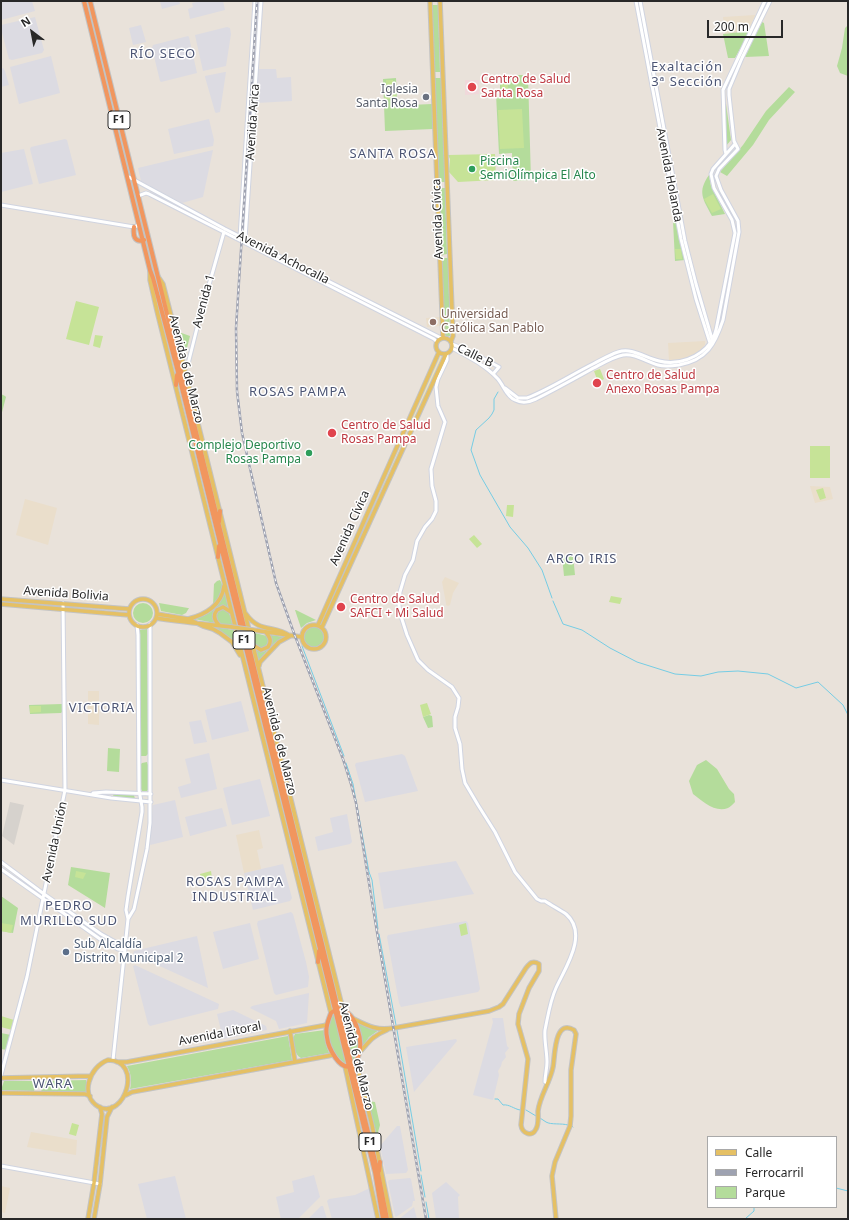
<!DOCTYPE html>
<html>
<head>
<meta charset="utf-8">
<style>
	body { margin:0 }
	#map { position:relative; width:849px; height:1220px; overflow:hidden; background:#e9e2da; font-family:"Noto Sans",sans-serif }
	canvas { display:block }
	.frame { position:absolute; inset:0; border:2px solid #282828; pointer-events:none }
	.legend { position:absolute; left:707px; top:1136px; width:130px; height:72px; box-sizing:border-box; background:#fff; border:1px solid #a9a9a9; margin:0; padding:5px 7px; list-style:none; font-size:12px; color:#282828 }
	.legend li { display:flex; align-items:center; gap:8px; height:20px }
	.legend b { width:20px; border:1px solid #a9a9a9 }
	.north { position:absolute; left:12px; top:12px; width:40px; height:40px; -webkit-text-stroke:3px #fff; paint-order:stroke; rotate:328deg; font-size:11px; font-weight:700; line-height:16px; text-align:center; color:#282828 }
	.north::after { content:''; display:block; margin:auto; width:14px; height:18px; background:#282828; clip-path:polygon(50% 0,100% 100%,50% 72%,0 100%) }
	.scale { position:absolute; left:707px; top:20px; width:76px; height:18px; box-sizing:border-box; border:2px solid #282828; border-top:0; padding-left:5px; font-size:12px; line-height:14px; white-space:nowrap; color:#282828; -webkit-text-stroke:3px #fff; paint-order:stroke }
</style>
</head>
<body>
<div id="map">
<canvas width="849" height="1220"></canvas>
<div class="frame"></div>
<ul class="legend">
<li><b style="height:5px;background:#e5c064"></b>Calle</li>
<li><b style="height:5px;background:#9ea2b1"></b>Ferrocarril</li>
<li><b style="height:11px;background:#b4dc9b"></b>Parque</li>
</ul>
<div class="north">N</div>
<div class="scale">200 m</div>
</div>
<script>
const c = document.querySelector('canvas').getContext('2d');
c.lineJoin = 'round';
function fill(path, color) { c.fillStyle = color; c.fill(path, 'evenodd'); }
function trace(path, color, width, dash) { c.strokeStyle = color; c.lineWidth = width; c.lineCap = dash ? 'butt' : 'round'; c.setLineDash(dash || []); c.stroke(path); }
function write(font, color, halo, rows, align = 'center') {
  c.font = font + ' "Noto Sans",sans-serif'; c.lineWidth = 3; c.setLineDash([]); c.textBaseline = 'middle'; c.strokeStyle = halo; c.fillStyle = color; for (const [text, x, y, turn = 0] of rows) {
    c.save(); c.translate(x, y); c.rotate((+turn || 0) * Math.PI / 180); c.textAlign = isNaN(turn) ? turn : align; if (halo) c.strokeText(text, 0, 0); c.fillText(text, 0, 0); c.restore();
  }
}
const industrial = new Path2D(`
	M1,1h31l3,10 -34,9z
	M160,1h19l1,3 -18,5z
	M201,1h22l2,9 -35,9 -2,-10 5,-2 -1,-4z
	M35,17l9,33 -2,3 -30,7 -3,-1 -8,-30v-4z
	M141,25l5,17 -13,3 -4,-17z
	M227,27l3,1 1,6 -5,32 -23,5 -8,-36z
	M188,36l1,1 8,36 -36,9 -1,-1 -8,-33 1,-3z
	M51,56l9,37 -41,11 -9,-37z
	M3,68l2,3 4,14 -8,2v-18z
	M258,69h18l1,9 14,-1 1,24 -35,2 -1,-2z
	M225,72h1l-6,40 -4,1 -1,-1 -10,-35v-1z
	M209,119l5,21 -1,6 -39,8 -6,-25z
	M65,139l2,1 9,35 -37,9 -9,-35 1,-2z
	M24,149l9,35 -32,8v-39z
	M213,150l-10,47 -21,6 -41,-22 -3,-13z
	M241,701l8,30 -37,9 -7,-30z
	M201,720l6,22 -13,2 -5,-22z
	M209,753l8,36 -36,9 -3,-11 13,-4 -6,-24z
	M402,754l3,2 13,35 -53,11 -10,-37 1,-2z
	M260,779l10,37 -38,9 -9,-37z
	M175,800l8,37 -33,8 3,-40z
	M222,808l5,18 -37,10 -5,-19z
	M347,814l5,28 -2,2 -32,7 -3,-14 18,-5 -3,-14z
	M456,861l18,33 -90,15 -6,-36z
	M283,864l9,34 -2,3 -37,9 -9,-37z
	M291,912l2,2 13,48 3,15 -1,10 -32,8 -2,-2 -17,-69 1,-3z
	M466,921l2,2 12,66 -2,3 -77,15 -2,-4 -12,-66 1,-2z
	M250,923l9,36 -36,10 -10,-37z
	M197,936l11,52 -75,-34 1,-3z
	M135,965l84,39 -1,5 -68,17 -2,-2 -15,-58z
	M309,993l-2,30 -28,6 -3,-8 -26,-13 2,-2z
	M233,1010l33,16 1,4 -44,9 -6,-25z
	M492,1018h11l4,28 2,2 -4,5 1,4 -4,5 -1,4 -3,5 1,4 -6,25 -20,-5 20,-73z
	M456,1039l1,2 -43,51 -8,-45z
	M397,1126h3l8,44 -2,3 -20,1 -6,-28z
	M314,1175l6,22 -22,22h-17l-5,-22 18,-5 -2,-11z
	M175,1176l11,43h-20l-1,-1 -7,1h-11l-9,-35z
	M410,1178l1,1 4,22h-2l-1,5 -16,11 -1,-1 -7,-34 1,-2z
	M446,1182l14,13 -2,2 1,22h-23l-4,-26z
	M370,1188l5,31h-43l-5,-18 2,-2 26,-4z
	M321,1206h2l4,13h-19z
	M414,1207l3,12h-18z`);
const education = new Path2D(`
	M755,15v1l-6,14 -24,4 -2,-17z
	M440,317v9l-13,1 -1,-9z
	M705,341v4l-5,6 -7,5 -12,4 -12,1 -1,-18z
	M810,486l20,1 3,12 -18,4z
	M25,499l32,9 -9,37 -32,-10z
	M445,577l14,6 -6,10 -3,12 -2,1 -2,-1v-2l-4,-21z
	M88,691h11v34l-11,-1z
	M259,830l4,18 -6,2 4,19 -17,4 -8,-38z
	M31,1132l46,8 -1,15 -49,-8z
	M1,1186l9,2 -5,25 -4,-1z`);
const medical = new Path2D(`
	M465,80h14v14l-14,1z`);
const green = new Path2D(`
	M432,5h6l2,67h-6z
	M762,22l2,1 5,33 -24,1z
	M848,25v51l-8,-3 -3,-7 5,-18 3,-20z
	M750,31l-15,27h-7l-5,-24z
	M500,75h25l3,1 3,104 -18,1 -1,-28 -13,1 -3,-60 4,-1z
	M396,78l1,22h13v5l22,-1 1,25 -48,2 -2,-52z
	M435,78h6l4,104h-6z
	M789,87l6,5 -26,28 -16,25 -26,31 -7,-4 23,-27 23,-34z
	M726,104l5,36 -5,6 -2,-41z
	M709,175l2,11 14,28 -13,2c-9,-17 -15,-24 -3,-41z
	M439,188h6l2,66 -6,1z
	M676,220l1,1 8,39 -10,1 -2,-40z
	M442,258h6l2,78h-4l-2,-2z
	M176,331l14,5 -6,24z
	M1,394l4,2 1,1 -5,19z
	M573,555l2,20 -11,1 -2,-20z
	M220,580c6,9 -2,18 -7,26l1,-22 3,-3z
	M225,592l3,16 -6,-2c-8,3 -12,10 -7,17l-21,-4c15,-3 26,-13 31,-27z
	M159,603l29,5h1l-3,5 -4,2 -21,-4z
	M133 613a10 10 0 1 1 20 0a10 10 0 1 1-20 0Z
	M223,609l6,4 5,12 -13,-1 -5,-4c0,-6 0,-9 7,-11z
	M295,610h1l20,10 -9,3 -6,5z
	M208,626l26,4 5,20c-8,-11 -17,-19 -31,-24z
	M304 637a11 11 0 1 1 22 0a11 11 0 1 1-22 0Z
	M147,629l1,125 -2,2h-5l-2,-1v-125z
	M251,632l16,4 2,4 -3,6 -5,2 -6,-3z
	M270,635l15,2c-12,4 -19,15 -26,24l-3,-11 7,2 6,-3 3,-5z
	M62,704v8l-1,1 -31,1 -1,-9z
	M429,715l3,1 1,11 -5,1 -5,-11z
	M108,748l12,1 -1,23 -12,-1z
	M706,760l11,9 12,20 5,5 1,8c-2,2 -5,5 -7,6 -13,5 -26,-7 -35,-14l-4,-13 8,-16z
	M147,762l1,3 1,24 -2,2h-5l-1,-2 -1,-24 2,-2z
	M115,793l19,2 1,4 -21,-2 -1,-2z
	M71,867l39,6 -5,35 -37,-23z
	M1,896l17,12 -5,25 -12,-2z
	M340,1011c4,1 6,4 9,8 10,12 13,30 4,44z
	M334,1012l12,52c-16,-11 -24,-34 -12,-52z
	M357,1022l13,7 9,1 -10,7 -7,10v-11z
	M325,1030l1,15 3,8 -28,5c-7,-3 -6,-13 -8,-20l2,-4z
	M1,1033l10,2 -4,15 -6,-1z
	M288,1036l4,24 -162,29c2,-8 1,-16 -3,-23z
	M86,1080v12h-45l3,-11z
	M4,1081h33l-3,10 -33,-1z
	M368,1101l7,1 5,23 -3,11z`);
const sand = new Path2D(`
	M440,356l2,1 -67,149 -3,-1z
	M371,509l2,1 -51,113 -2,-1z`);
const pitch = new Path2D(`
	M386,80h7l1,11h-7z
	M501,81h7v11l-6,1z
	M385,92h10l1,7h-11z
	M522,109l2,39 -24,1 -2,-39z
	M495,154l1,26 -38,2 -9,-10 1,-13 -2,-4z
	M713,194l8,15 -9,4 -8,-14z
	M675,249h6l1,10h-6z
	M76,301l23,6 -10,38 -23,-6z
	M95,335l8,1 -3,12 -7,-2z
	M600,369l4,10 -6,3 -4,-11z
	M810,446h20v32h-20z
	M823,488l3,10 -6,2 -4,-10z
	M507,505h7l-1,12 -7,-1z
	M474,535l8,9 -5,4 -8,-9z
	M611,596l11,2 -2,6 -11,-2z
	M427,703l4,11 -8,3 -3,-12z
	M30,706h11v6l-11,1z
	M76,871l10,2 -3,6 -8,-2z
	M211,871l1,7 -11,2 -1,-6z
	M1,923l12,2 -2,8 -10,-2z
	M466,923l2,11 -7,2 -2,-11z
	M1,1016l13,4 -2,10 -11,-3z
	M72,1123l7,2 -3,11 -7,-2z`);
const plaza = new Path2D(`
	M10,802l14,3 -10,40 -12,-9z`);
const stream = new Path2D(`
	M498,392l-4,7v11l-2,4 -3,4 -13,12 -5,20 9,25 30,52 18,21 14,22 10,28
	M553,601l10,23 19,6 28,18 27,14 38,12 26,2 17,-4 20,-1 30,3 28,14 22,-6 25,23 5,10
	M302,646l42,110
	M346,763l7,21 16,88 3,8 6,49
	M379,934l17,91
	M397,1030l24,141
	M495,1099h3l5,6c6,-1 11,4 17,5
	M526,1110l10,6
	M540,1118c2,1 4,3 6,4 5,3 15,1 22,3
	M572,1126l1,1
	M421,1175l4,22
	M836,1188l12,3
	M426,1202l3,17
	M745,1219l9,-8v-4`);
const secondary = new Path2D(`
	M636,1l45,238 15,60 14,44
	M640,1l45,240 11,43 16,55
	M726,154l-1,-4 -2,-60 42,-89
	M127,176l98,53 216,109
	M138,196l8,-3 3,1 285,145 3,3
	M1,205l133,22 5,-2
	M240,237l15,-236
	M245,239l16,-238
	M452,344l21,9 26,14 -6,7
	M452,348c17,9 33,17 46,31 6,7 8,17 17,21 8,4 14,2 21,-1 18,-9 36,-19 54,-29 10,-5 22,-13 33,-15 12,-2 24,7 35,10 7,2 14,1 21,0 28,-5 36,-21 44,-45l16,-88 -1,-11 -17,-31 -5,-14 3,-7 19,-20 -4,-8 -5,-46v-6l13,-31 28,-57
	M447,354v6l-9,19 -2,8 2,19 7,16 -14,47 1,17 4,15v10l-4,8 -7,8 -8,14 -4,19 -8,15 -5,17 -1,13 1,8 7,22 11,25 10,10 24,17 7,11 -1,9 -3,10v11l5,16 2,25 3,14 13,22 17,27 20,40 22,27 4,2h4c6,4 15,9 21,13 23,20 -1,54 -10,74 -6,13 -8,28 -11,42 -1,10 2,22 2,32 0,7 -2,13 -2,20l2,1
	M184,367l4,-3 11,-44 25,-88
	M505,388l13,10h9c23,-9 44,-23 66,-34 8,-4 16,-9 25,-12 14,-5 27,6 41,9 18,5 41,-3 52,-19 3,-5 5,-11 6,-17l18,-92 -3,-13 -18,-32 -3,-14 2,-5 22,-25
	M1,780l110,18 40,4
	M93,793l13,-1 45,2
	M1,862l43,32 57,40 16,9 9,1
	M1,869l99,70 18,10 7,1
	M128,919l6,-10 13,-60 3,-26v-199
	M113,1060l15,-141 -2,-9 2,-14 14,-84v-5l-3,-17 -1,-155 -1,-10
	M1,1075l26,-98 38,-187 -2,-187
	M1,1166l99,18`);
const primary = new Path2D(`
	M430,1l13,337
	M440,1l13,335 -2,5
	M150,271v9l7,31 174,702
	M159,278l4,6 21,83 159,643
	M436 346a8 8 0 1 1 16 0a8 8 0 1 1-16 0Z
	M1,599l128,10
	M129 613a14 14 0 1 1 28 0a14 14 0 1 1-28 0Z
	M1,604l128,11
	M157,614l31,5 15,7 10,3 7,4 12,9 8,13
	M246,614c14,20 28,10 44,22
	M156,618c25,4 50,6 76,9
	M188,619c17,-4 34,-14 36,-33
	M302 637a12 12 0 1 1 24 0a12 12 0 1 1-24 0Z
	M219,625c-5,-5 -6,-10 -2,-15l6,-3 8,5
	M318,625l121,-273
	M322,627l124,-273
	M253,630l49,7
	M253,645l8,5 7,-3c4,-6 2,-9 -2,-15
	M259,666l1,-4 19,-20 11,-6
	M352,1018c16,8 24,13 42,10l95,-17 10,-4 4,-3 23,-36c4,-5 7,-8 13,-4v7l-10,17 -10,26 -1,10 10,35 -7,66c1,8 11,13 15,4 3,-5 2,-13 2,-18 2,-16 12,-28 15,-44 2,-10 1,-49 21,-37l2,4 -5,36v46l-1,10 -15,36 -3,14 4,43
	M290,1031l5,31
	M359,1053c10,-11 13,-17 28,-23
	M108,1060c36,0 17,60 -9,47 -20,-11 -10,-40 9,-47z
	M356,1061l16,64 19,94
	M117,1062h10l200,-37
	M345,1066l33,153
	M1,1078l89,-2
	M1,1093l84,1 5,2
	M126,1095l6,-3 201,-37
	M88,1219l6,-36 8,-69 -2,-7
	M94,1219l6,-35 7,-67 5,-10`);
const highway = new Path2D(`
	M84,1l66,269 3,8 25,94 197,800 8,47
	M90,1l233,947 55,225 9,46
	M134,227c-1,8 0,16 10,13
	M176,385l1,-10
	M219,522l1,-11
	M218,557l1,-11
	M278,758v-10
	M318,962l1,-11
	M340,1009c17,5 24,33 18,48 -1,3 -2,6 -5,8 -13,8 -25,-18 -26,-28 -2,-9 1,-16 4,-24l4,-3z
	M379,1171l1,-9`);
const rail = new Path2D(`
	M257,1l-21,327 1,63 5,42 34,150 19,53 48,123 8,25 5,19 21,129 49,287`);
const primaryBridge = new Path2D(`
	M232,627l21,3`);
const markers = [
	[472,87,5,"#e0444e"],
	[426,97,4,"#6b7280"],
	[472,169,4,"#2e9e5b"],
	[433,322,4,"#8d6e63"],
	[597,383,5,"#e0444e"],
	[332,433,5,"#e0444e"],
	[309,453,4,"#2e9e5b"],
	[341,607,5,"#e0444e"],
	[66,952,4,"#5c6f8a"]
];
const shields = [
	[119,120,22],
	[244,640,22],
	[370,1142,22]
];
const shieldNames = [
	["F1",119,120],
	["F1",244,640],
	["F1",370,1142]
];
const healthNames = [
	["Centro de Salud",481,80],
	["Santa Rosa",481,94],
	["Centro de Salud",606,376],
	["Anexo Rosas Pampa",606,390],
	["Centro de Salud",341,426],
	["Rosas Pampa",341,440],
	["Centro de Salud",350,600],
	["SAFCI + Mi Salud",350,614]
];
const worshipNames = [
	["Iglesia",418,90],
	["Santa Rosa",418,104]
];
const streetNames = [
	["Avenida Arica",253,122,-86],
	["Avenida Holanda",669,175,79],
	["Avenida Cívica",438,219,-92],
	["Avenida Achocalla",283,258,27],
	["Avenida 1",204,301,-75],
	["Calle B",475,356,26],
	["Avenida 6 de Marzo",186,369,76],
	["Avenida Cívica",350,528,-66],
	["Avenida Bolivia",66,594,4],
	["Avenida 6 de Marzo",279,741,76],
	["Avenida Unión",55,842,-78],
	["Avenida Litoral",220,1034,-11],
	["Avenida 6 de Marzo",356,1056,76]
];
const leisureNames = [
	["Piscina",480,162],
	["SemiOlímpica El Alto",480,176],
	["Complejo Deportivo",301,446,"right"],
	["Rosas Pampa",301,460,"right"]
];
const educationNames = [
	["Universidad",441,315],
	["Católica San Pablo",441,329]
];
const serviceNames = [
	["Sub Alcaldía",74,945],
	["Distrito Municipal 2",74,959]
];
const neighbourhoodNames = [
	["RÍO SECO",163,54],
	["Exaltación",687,67],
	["3ª Sección",687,82],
	["SANTA ROSA",393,154],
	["ROSAS PAMPA",298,392],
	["ARCO IRIS",582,559],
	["VICTORIA",102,708],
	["ROSAS PAMPA",235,882],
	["INDUSTRIAL",235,897],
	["PEDRO",69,906],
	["MURILLO SUD",69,921],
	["WARA",53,1084]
];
fill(industrial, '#dcdbe2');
fill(education, '#eadecb');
fill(medical, '#f0d8da');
fill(green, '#b4dc9b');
fill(sand, '#ece3bf');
fill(pitch, '#c6e397');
fill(plaza, '#d6d2cd');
trace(stream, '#75cce4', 1);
trace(secondary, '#d0d4e0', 5);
trace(primary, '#c3c3c3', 5.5);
trace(highway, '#c3c3c3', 6);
trace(secondary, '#fff', 3);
trace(primary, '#e5c064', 3.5);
trace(highway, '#f1965e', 4);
trace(rail, '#9ea2b1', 2.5);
trace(rail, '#fff', 1, [3]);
trace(primaryBridge, '#c3c3c3', 5.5, []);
trace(primaryBridge, '#e5c064', 3.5);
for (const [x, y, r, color] of markers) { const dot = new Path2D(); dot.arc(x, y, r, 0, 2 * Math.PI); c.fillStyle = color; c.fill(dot); trace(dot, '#fff', 1.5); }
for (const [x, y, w] of shields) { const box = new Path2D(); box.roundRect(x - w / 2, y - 9, w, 18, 3); c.fillStyle = '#fff'; c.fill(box); trace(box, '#282828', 1); }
write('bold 11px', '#282828', null, shieldNames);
write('12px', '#be3a42', '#fff', healthNames, 'left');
write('12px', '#5b616d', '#fff', worshipNames, 'right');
write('12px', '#282828', '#fff', streetNames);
write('12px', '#27864d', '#fff', leisureNames, 'left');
write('12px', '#785e54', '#fff', educationNames, 'left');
write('12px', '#4e5e75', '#fff', serviceNames, 'left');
c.letterSpacing = '1px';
write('13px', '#4c5574', '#fff', neighbourhoodNames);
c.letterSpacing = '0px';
</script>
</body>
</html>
